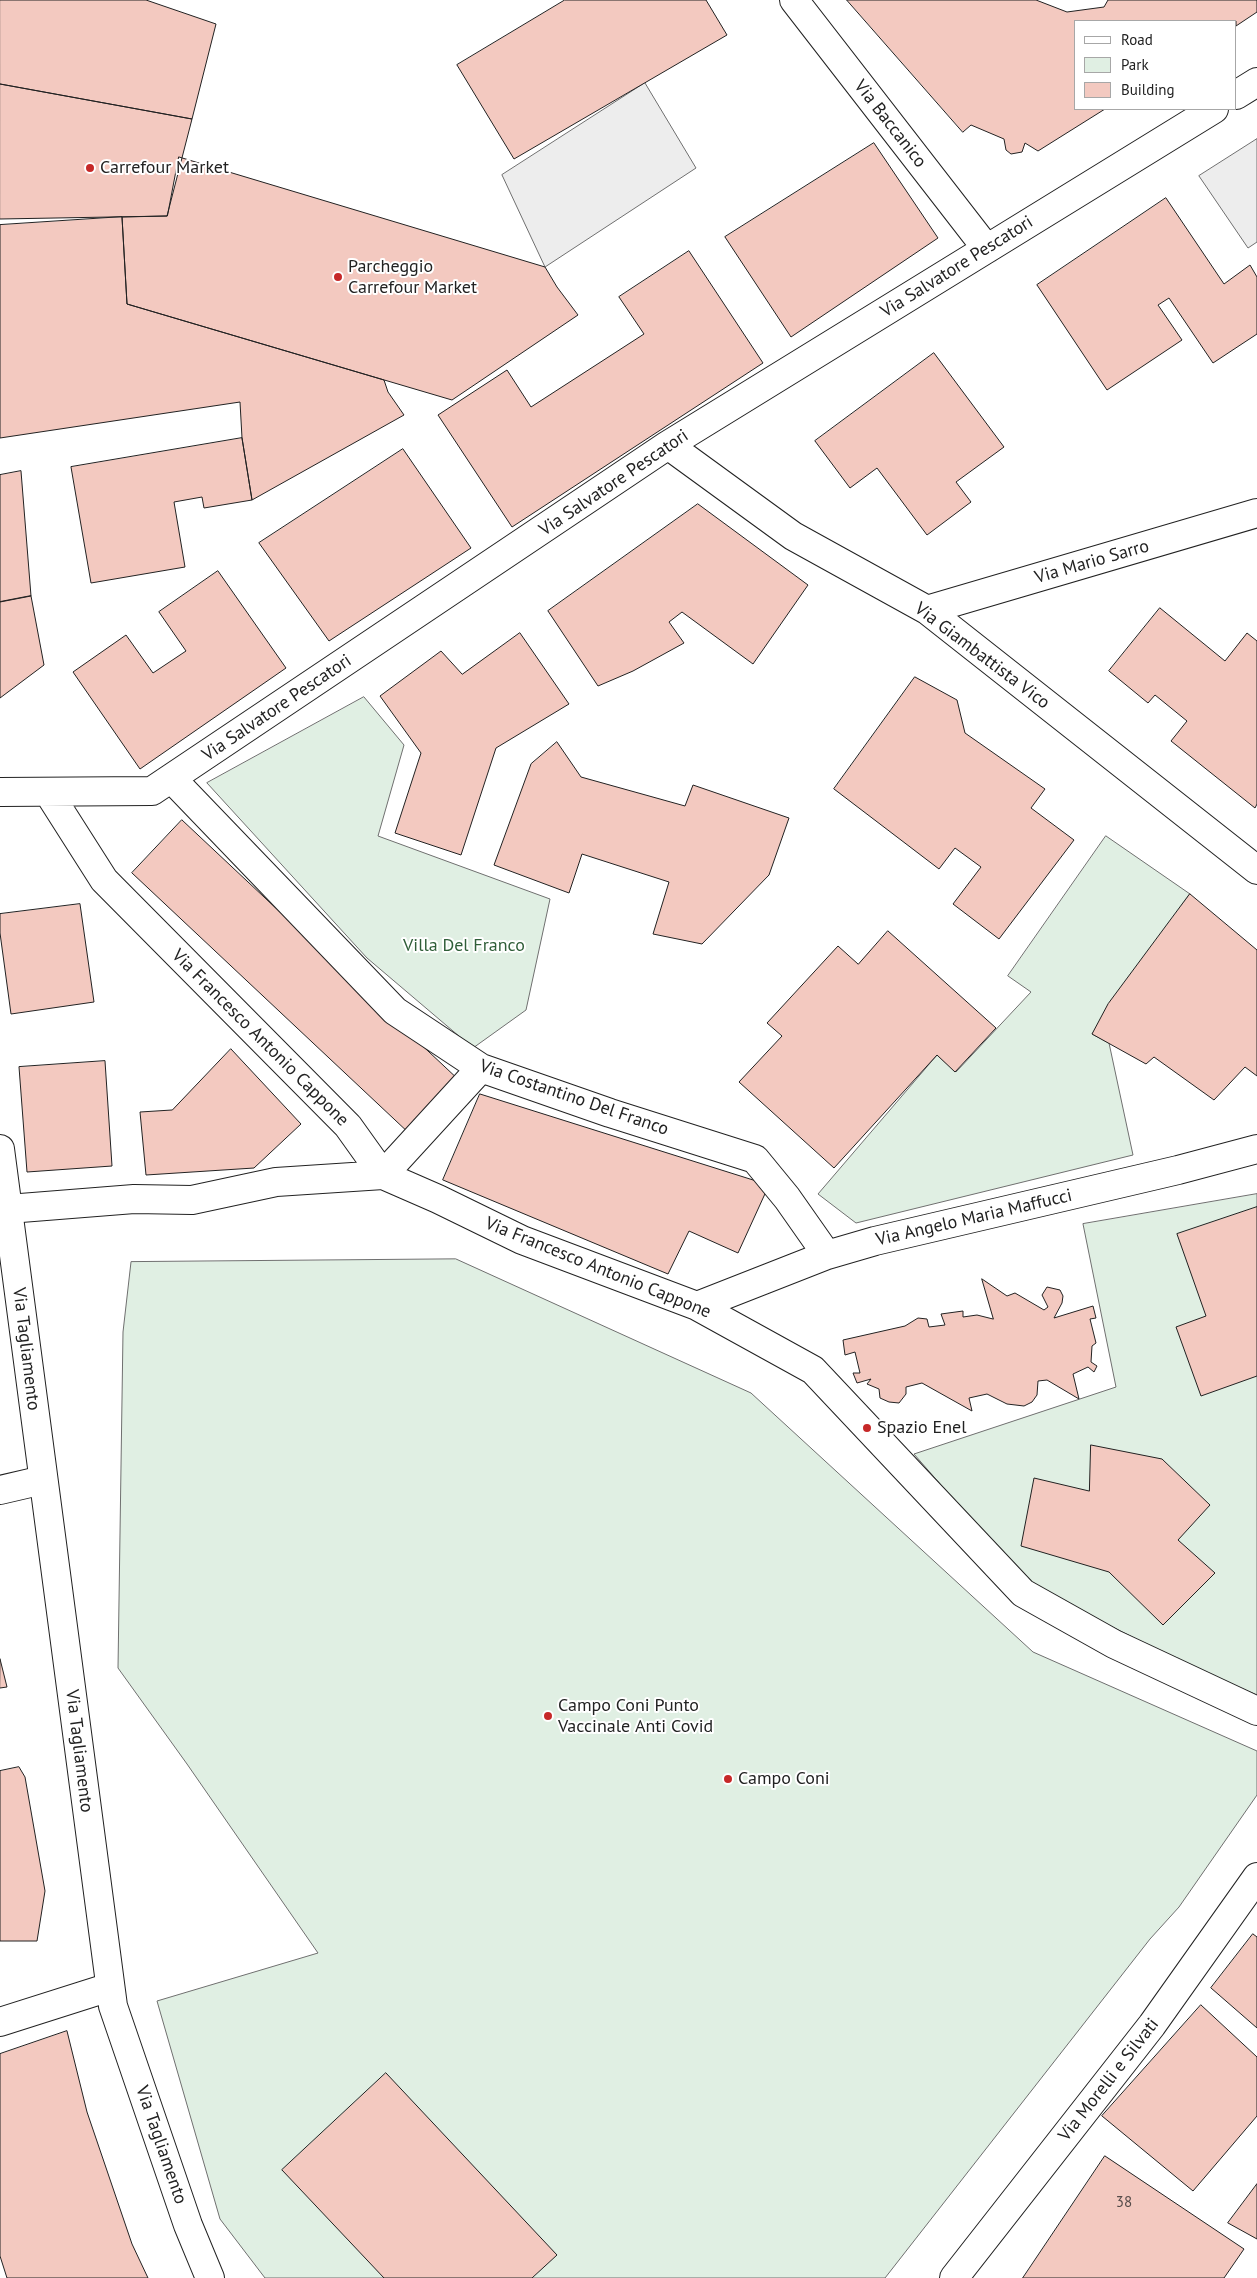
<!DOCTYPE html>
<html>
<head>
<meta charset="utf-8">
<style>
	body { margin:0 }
	#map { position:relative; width:1257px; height:2278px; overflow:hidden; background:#fff; font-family:"PT Sans",sans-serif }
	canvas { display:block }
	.legend { position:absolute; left:1074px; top:20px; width:162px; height:90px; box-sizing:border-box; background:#fff; border:1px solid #a7a7a7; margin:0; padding:6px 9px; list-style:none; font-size:15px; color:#222 }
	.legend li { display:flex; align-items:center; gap:10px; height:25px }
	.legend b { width:25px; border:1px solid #a7a7a7 }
</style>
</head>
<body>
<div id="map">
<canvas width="1257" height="2278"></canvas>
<ul class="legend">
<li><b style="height:6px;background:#fff"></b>Road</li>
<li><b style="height:14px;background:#e0efe3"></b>Park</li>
<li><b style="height:14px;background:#f3c9c0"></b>Building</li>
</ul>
</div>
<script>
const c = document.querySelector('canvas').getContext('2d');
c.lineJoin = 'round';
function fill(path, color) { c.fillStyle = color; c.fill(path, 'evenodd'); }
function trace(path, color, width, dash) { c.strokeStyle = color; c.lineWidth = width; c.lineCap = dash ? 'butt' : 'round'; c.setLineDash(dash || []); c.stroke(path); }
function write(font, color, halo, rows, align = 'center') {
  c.font = font + ' "PT Sans",sans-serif'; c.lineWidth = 4; c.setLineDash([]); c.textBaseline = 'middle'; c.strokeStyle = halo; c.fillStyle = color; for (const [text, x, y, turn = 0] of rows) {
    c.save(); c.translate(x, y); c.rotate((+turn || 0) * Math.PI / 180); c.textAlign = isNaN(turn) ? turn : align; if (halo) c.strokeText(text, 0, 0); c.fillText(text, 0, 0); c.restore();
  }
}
const green = new Path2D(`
	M364,697l40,48 -26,91 172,63 -24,111 -53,38 -106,-90 -160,-175z
	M1106,836l84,58 -98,140 17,9 24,112 -277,68 -38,-29 119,-139 19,17 75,-80 -23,-16z
	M1257,1194v501l-62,-26 -169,-86 -112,-129 202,-67 -33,-163z
	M456,1259l295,134 282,259 224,99v44l-78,112 -29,32 -265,339h-620l-45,-59 -63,-218 161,-48 -131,-189 -69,-96 5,-336 8,-70z`);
const parking = new Path2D(`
	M645,83l51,85 -151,99 -43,-92z
	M1257,139v103l-9,6 -49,-72z`);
const building = new Path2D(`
	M0,0h146l70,24 -24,95 -192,-35z
	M565,0h141l21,35 -213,124 -57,-94z
	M847,0h189l31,12 37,-5 4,-7h149v12l-21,14v-5h-160v88h29l-67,42 -13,-8 -3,9 -11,2 -5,-4 -2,-11 -33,-14 -8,7z
	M0,84l192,35 -25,97 -167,3z
	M874,143l64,95 -147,99 -66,-100z
	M179,157l366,110 12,20 21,28 -126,85 -325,-96 -5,-87 45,-1z
	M1166,198l58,86 26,-19 7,12v57l-44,29 -44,-65 -11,7 24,35 -75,50 -70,-105z
	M122,217l5,87 257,76 4,12 16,23 -152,85 -10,-62 -2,-36 -240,36v-213z
	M689,251l74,112 -251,164 -74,-112 69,-45 24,37 113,-73 -25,-37z
	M934,353l70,94 -48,35 15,20 -44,33 -50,-67 -27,20 -35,-47z
	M242,438l10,62 -48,8 -2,-11 -28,5 11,65 -94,16 -20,-116z
	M403,449l68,99 -142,93 -70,-98z
	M21,471l10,125 -31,6v-127z
	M698,504l110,81 -55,79 -71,-52 -13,10 15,21 -51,28 -35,15 -50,-75z
	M218,571l68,97 -146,101 -67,-97 53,-37 27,38 33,-22 -27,-39z
	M31,596l13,69 -44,33v-96z
	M1160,608l65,53 22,-28 10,8v163l-2,4 -84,-67 16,-20 -32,-26 -7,8 -39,-32z
	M520,633l49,71 -73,44 -35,107 -66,-22 26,-80 -41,-57 61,-45 21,23z
	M915,677l42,23 8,33 80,56 -14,19 43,32 -75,99 -46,-35 28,-37 -26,-19 -16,21 -105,-80z
	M557,742l24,35 104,29 8,-21 96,33 -20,57 -67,69 -49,-10 16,-52 -87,-28 -13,39 -75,-28 37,-101z
	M182,820l279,262 -50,53 -279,-262z
	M1190,894l67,56v126l-12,-9 -31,33 -60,-43 -8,7 -54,-30 16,-30z
	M80,904l14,98 -83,12 -11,-81v-19z
	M888,931l108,97 -41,44 -18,-17 -103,113 -95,-86 43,-46 -15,-13 71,-77 20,18z
	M231,1049l70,75 -47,44 -108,7 -6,-63 32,-2z
	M105,1061l7,105 -85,6 -8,-105z
	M480,1094l289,91 -31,68 -49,-22 -21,43 -225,-94z
	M1257,1207v169l-56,20 -25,-69 30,-11 -29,-82z
	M982,1279l25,17 8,-3 29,17 4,-3 -6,-12 5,-8 13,3 3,6 -1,7 -8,15 39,-12 3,12 -6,1 6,24 -4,3 -1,16 6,4 -3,6 -6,-5 -15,7 6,25 -32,-19 -9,1 -1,14 -5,7 -8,4 -17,-2 -20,-10 -18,4 3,13 -50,-28 -16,4v7l-7,9 -10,-1 -9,-4 -1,-9 -12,-5 4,-5 -14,4 -4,-10h7l-5,-21 -10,3 -2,-15 62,-14 13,-8 9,1 2,8 16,-2 -4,-11 22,-3v6l14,-2 16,4z
	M1091,1445l71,14 48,46 -32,35 37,33 -52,52 -54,-53 -88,-26 13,-68 55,13z
	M0,1659l7,28 -7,1z
	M19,1767l6,10 20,114 -8,50h-37v-170z
	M1253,1934l4,3v91l-46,-40z
	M1201,2005l56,52v59l-64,75 -91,-75z
	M67,2031l20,81 45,132 16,34h-141l-7,-22v-202z
	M386,2073l171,182 -25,23h-148l-102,-108z
	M1105,2156l139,93 -20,29h-201z
	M1257,2184v55l-29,-16z`);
const minor = new Path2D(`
	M794,0l193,249
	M1236,95l21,-13
	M668,445l125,91 134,74 330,260
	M927,610l330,-97
	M172,779l223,232 86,57 129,45 145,46 32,39 40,57
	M0,792l152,-1 516,-346 546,-336
	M48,792l56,88 244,246 35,49 55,24 84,41 175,66 116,64 210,223 91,51 143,67
	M383,1175l98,-107
	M8,1209l126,-10 58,1 84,-18 107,-7
	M697,1306l130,-51 48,-14 303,-71 79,-21
	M0,1490l43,-10
	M0,2022l110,-35`);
const tertiary = new Path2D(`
	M0,1149l113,857 75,219 22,53`);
const secondary = new Path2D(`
	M954,2278l198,-253 105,-148`);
const markers = [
	[90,168,5,"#c62828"],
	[338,277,5,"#c62828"],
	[867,1428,5,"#c62828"],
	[548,1716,5,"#c62828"],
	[728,1779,5,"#c62828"]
];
const numberNames = [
	["38",1124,2203]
];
const streetNames = [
	["Via Baccanico",890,124,52],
	["Via Salvatore Pescatori",957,267,-32],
	["Via Salvatore Pescatori",614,483,-34],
	["Via Mario Sarro",1092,562,-16],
	["Via Giambattista Vico",982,656,37],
	["Via Salvatore Pescatori",277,708,-34],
	["Via Francesco Antonio Cappone",260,1038,45],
	["Via Costantino Del Franco",574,1098,19],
	["Via Angelo Maria Maffucci",974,1218,-13],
	["Via Francesco Antonio Cappone",598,1268,22],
	["Via Tagliamento",26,1349,83],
	["Via Tagliamento",79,1751,83],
	["Via Morelli e Silvati",1109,2080,-52],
	["Via Tagliamento",161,2145,71]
];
const poiNames = [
	["Carrefour Market",100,168],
	["Parcheggio",348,267],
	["Carrefour Market",348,288],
	["Spazio Enel",877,1428],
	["Campo Coni Punto",558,1706],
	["Vaccinale Anti Covid",558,1727],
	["Campo Coni",738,1779]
];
const parkNames = [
	["Villa Del Franco",464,946]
];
fill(green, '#e0efe3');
trace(green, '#6f6f6f', 1);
fill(parking, '#ededed');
trace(parking, '#6f6f6f', 1);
fill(building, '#f3c9c0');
trace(building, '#222', 1);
trace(minor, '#222', 30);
trace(tertiary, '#222', 30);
trace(secondary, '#222', 30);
trace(minor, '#fff', 28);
trace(tertiary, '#fff', 28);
trace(secondary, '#fff', 28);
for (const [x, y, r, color] of markers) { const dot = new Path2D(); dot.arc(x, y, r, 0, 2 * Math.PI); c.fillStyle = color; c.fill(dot); trace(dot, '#fff', 2); }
write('15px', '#564c4a', null, numberNames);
write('18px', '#222', '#fff', streetNames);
write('18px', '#222', '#fff', poiNames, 'left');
write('18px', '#2f5e38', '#fff', parkNames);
</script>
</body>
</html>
